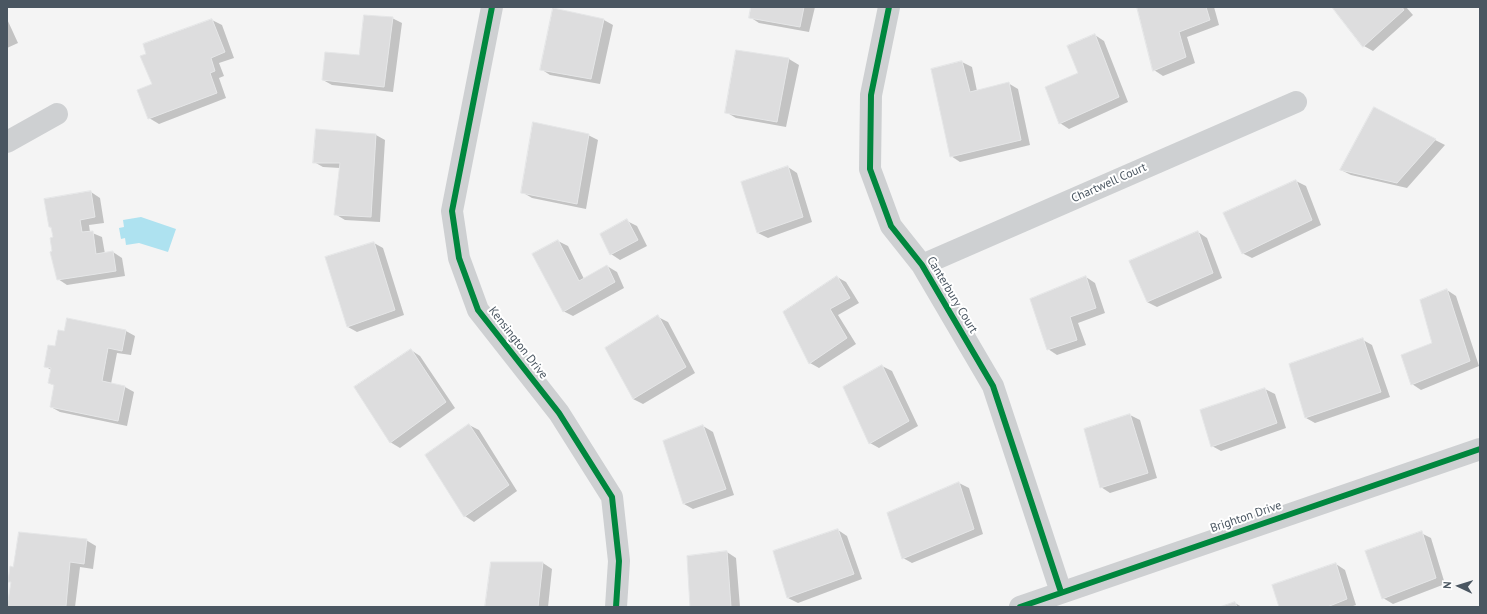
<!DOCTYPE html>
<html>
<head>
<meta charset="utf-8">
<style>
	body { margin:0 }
	#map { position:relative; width:1487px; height:614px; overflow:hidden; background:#f4f4f4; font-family:"PT Sans",sans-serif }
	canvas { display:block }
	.frame { position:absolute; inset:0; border:8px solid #4a5661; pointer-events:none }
	.north { position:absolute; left:1439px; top:566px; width:40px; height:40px; -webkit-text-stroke:3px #fff; paint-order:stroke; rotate:274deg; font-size:11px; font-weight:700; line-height:16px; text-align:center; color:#4a5661 }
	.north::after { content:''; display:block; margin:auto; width:14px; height:18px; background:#4a5661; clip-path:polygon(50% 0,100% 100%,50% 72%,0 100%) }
</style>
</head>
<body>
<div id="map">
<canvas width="1487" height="614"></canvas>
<div class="frame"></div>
<div class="north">N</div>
</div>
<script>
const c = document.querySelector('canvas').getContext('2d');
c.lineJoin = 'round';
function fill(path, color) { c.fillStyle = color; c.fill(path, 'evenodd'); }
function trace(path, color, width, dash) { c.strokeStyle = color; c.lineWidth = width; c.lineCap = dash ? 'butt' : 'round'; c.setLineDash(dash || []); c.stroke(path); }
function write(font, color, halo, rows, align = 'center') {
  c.font = font + ' "PT Sans",sans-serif'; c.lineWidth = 4; c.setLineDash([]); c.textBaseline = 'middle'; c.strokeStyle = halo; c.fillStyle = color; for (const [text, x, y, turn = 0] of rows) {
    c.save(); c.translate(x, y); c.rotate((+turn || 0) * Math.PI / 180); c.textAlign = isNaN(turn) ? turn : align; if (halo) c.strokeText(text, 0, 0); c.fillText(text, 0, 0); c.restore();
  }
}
const water = new Path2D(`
	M141,217l35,12 -8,23 -29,-9 -13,2 -1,-7 -4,1 -2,-11 5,-1 -1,-7z`);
const shadow = new Path2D(`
	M752,7h63l-6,25 -50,-9 -9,-6z
	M1138,7h76l5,18 -32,12 8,26 -32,13 -9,-6z
	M1333,7h73l7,8 -40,36 -9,-5z
	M392,18l10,5 -9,69 -61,-7 -9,-5 37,-24z
	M7,19l11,24 -11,5z
	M212,20l10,5 12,33 -15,5 5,13 -5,2 7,20 -67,26 -10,-6 4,-33 -9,-40z
	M604,20l9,5 -13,59 -50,-9 -9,-6z
	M1095,35l9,6 24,61 -59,27 -9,-6z
	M737,51l52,8 10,6 -13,62 -50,-9 -10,-6z
	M962,62l10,5 5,24 31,-8 10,6 12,56 -70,17 -9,-6 -19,-86z
	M1374,109l71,36 -38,43 -56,-13 -10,-5z
	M317,130l59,5 9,5 -5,82 -35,-2 -10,-6 5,-46 -17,-1 -9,-5z
	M588,135l10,5 -12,69 -54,-11 -10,-6z
	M788,167l9,6 15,49 -44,16 -10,-5 -16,-51z
	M1296,181l10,5 15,39 -69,33 -10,-5z
	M91,192l9,6 4,25 -15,2 1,7 12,5 3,17 8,-2 9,6 3,18 -58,9 -9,-6 -5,-27 1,-14 -2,-10 -2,-1z
	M627,221l10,5 10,20 -27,14 -9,-6z
	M1198,232l9,6 15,40 -65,29 -10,-5z
	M558,241l10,5 16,33 23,-13 10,6 7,16 -51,28 -10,-5 -30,-57z
	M374,243l9,5 21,67 -47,17 -9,-5z
	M837,277l9,5 13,21 -21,12 18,29 -37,24 -9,-5z
	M1086,277l9,6 10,30 -27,10 8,22 -29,10 -9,-6z
	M1447,290l9,6 23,70 -58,24 -9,-6 22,-41z
	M658,317l10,5 27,51 -52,31 -10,-5z
	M126,331l9,5 -4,19 -14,-2 -6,31 14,3 9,5 -7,34 -67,-14 -9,-5 4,-21 -6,-3 2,-13 -6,-4 10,-19z
	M1363,340l9,5 18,52 -75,26 -9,-5z
	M411,350l9,6 35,52 -55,40 -10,-6z
	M882,366l10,5 26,55 -39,22 -9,-5z
	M1265,389l10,5 11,34 -65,23 -9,-5z
	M1130,415l10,5 17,58 -47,15 -9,-6z
	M469,425l10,5 38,61 -43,31 -9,-6z
	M703,426l10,6 21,63 -41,14 -9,-5 -20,-62z
	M959,483l10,5 14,46 -71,29 -9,-5z
	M838,530l9,6 15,43 -64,24 -10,-5 -14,-46z
	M1421,533l10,5 14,46 -52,20 -10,-6z
	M86,540l10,6 -3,23 -13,-2 -5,40h-67l4,-24 -3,-2z
	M727,552l9,6 4,49h-49z
	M543,563l9,6 -4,38h-62z
	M1336,564l9,6 11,35 -6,2h-70z
	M1235,603l7,4h-19z`);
const building = new Path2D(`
	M751,7h53l-4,20 -51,-9z
	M1137,7h69l4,13 -31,12 7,25 -33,14z
	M1332,7h70l2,3 -41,37z
	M553,8l51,11 -13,60 -51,-9z
	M364,15l29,2 -9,70 -62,-7 3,-28 34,3z
	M212,19l13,33 -14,6 4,13 -5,2 7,20 -69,26 -11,-29 15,-6 -12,-28 6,-2 -3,-10z
	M1095,34l24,63 -60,27 -14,-37 33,-14 -11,-27z
	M736,50l53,8 -12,64 -52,-9z
	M962,61l8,31 39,-10 12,58 -71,17 -19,-88z
	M1374,107l62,32 -39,44 -57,-13z
	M533,122l56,12 -12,70 -56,-11z
	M316,129l60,5 -5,83 -37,-2 6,-52h-27z
	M788,166l15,51 -46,16 -16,-51z
	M1296,180l16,40 -70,34 -19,-41z
	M91,191l4,26 -15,3 2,12 11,-1 3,23 17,-3 3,20 -59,9 -7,-28 2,-1 -2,-13 3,-1 -2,-10h-2l-5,-28z
	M627,219l11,21 -28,15 -10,-21z
	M1198,231l15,42 -66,29 -18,-41z
	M558,240l21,41 28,-16 8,17 -52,30 -31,-58z
	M374,242l21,68 -48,17 -22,-70z
	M837,276l13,22 -20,11 17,29 -38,26 -26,-52z
	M1086,276l10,32 -26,9 7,23 -30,10 -17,-51z
	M1447,289l23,72 -59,24 -10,-30 31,-12 -12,-43z
	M658,315l28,52 -53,32 -28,-51z
	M67,318l59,12 -4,21 -14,-3 -6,33 23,5 -7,35 -68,-14 4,-22 -6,-2 3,-15 -7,-1 4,-22 7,1 3,-16 6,1z
	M1363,338l18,54 -76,26 -16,-54z
	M411,349l35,53 -56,41 -36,-56z
	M882,365l27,56 -40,23 -26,-57z
	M1265,388l12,35 -66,24 -11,-37z
	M1130,414l18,59 -48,15 -16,-59z
	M469,424l40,61 -45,32 -39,-62z
	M703,425l23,64 -43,15 -20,-63z
	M959,482l15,47 -72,30 -15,-46z
	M838,529l16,45 -67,24 -14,-47z
	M1422,531l14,47 -54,21 -17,-48z
	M19,532l68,7 -3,25 -14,-2 -4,44 -59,1 4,-25h-3l2,-16 3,1z
	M727,551l4,56h-41l-3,-51z
	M491,562h52l-5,45h-53z
	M1336,563l11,36 -20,8h-48l-7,-22z
	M1235,602l2,5h-17z`);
const minor = new Path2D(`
	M492,7l-40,204 7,47 19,52 81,103 53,84 7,64 -3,46
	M889,7l-18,88 -1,74 21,57 31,39 71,121 68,206
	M7,142l50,-28
	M922,265l374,-163
	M1020,607l460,-158`);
const cycleway = new Path2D(`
	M492,7l-40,204 7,47 19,52 81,103 53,84 7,64 -3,46
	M889,7l-18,88 -1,74 21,57 31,39 71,121 68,206
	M1020,607l460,-158`);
const streetNames = [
	["Chartwell Court",1109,183,-24],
	["Canterbury Court",952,295,59],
	["Kensington Drive",518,343,52],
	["Brighton Drive",1246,517,-19]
];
fill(water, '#aee2f0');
fill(shadow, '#0003');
fill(building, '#ddddde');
trace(building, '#e5e6e7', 1);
trace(minor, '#ced0d2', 22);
trace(cycleway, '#00873e', 6);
write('12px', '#4a5661', '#fff', streetNames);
</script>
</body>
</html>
